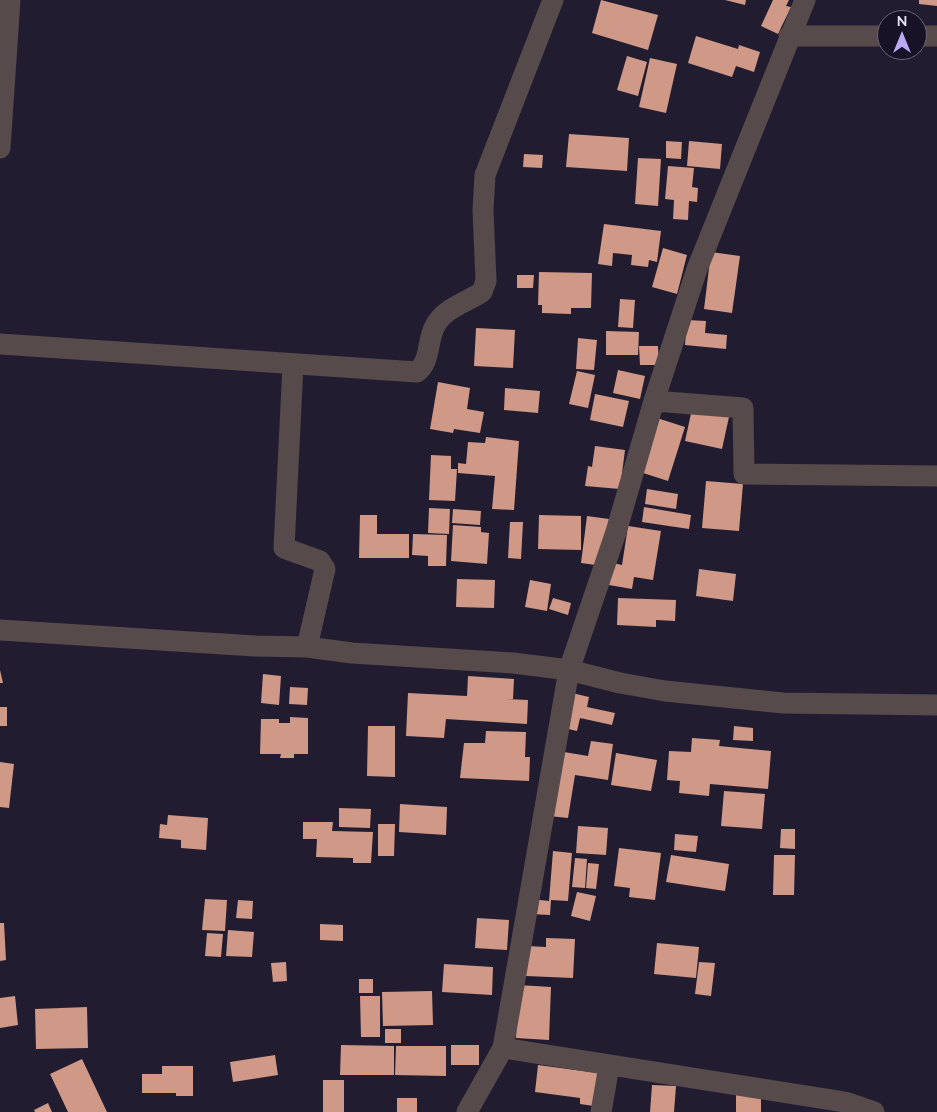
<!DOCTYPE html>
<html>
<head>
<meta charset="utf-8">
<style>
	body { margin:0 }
	#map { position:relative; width:937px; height:1112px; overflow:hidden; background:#211c30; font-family:Mulish,sans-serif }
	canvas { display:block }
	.north { position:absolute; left:877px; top:10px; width:50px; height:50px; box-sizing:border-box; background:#181226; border:1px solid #6b6678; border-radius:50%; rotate:0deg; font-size:14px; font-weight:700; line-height:20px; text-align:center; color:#e7e4f3 }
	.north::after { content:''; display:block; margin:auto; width:18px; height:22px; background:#baaaf6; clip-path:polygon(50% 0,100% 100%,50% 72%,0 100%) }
</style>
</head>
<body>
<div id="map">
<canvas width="937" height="1112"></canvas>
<div class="north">N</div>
</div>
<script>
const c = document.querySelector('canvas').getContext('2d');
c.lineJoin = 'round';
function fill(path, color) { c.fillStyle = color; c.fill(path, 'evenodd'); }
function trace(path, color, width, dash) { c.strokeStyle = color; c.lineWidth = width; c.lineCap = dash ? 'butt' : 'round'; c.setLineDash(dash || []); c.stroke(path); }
const building = new Path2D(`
	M601,0l57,15 -10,35 -56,-17z
	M725,0h21l-1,5z
	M773,0h16l-3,6 5,1 -13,27 -17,-8z
	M919,0h18v6l-18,-2z
	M696,36l42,13 1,-4 21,7 -6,20 -18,-6 -4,11 -44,-14z
	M627,56l20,6 -9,34 -21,-6z
	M650,58l27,6 -11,49 -27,-6z
	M569,134l60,4 -2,33 -61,-4z
	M666,141l16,1 -1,17 -15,-1z
	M689,141l33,3 -2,25 -33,-3z
	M524,154l19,1 -1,13 -19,-1z
	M638,158l23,1 -3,47 -23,-2z
	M668,166l26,2 -2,19 6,1 -1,14 -8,-1 -1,19 -15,-1 1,-19 -9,-1z
	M604,224l57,7 -4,31 -8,-2 -1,7 -17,-2 1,-10 -19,-2 -1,13 -14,-2z
	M663,248l24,7 -10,39 -25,-7z
	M711,252l29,4 -8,57 -28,-4z
	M539,272l53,1 -1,35h-20v6l-29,-1v-8h-4z
	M517,275h17l-1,13h-16z
	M620,299l15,1 -2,28 -15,-1z
	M687,320l19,1 -1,12 22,2 -1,14 -41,-4z
	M476,328l39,2 -2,38 -39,-2z
	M606,331l33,1 -1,23h-32z
	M578,338l19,2 -3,30 -18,-1z
	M639,346h19l1,19h-19z
	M618,370l27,6 -5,23 -27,-6z
	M577,371l18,4 -7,33 -19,-4z
	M438,382l32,6 -3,21 17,3 -4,21 -26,-4 -1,4 -23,-4z
	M505,388l35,3 -2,22 -34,-3z
	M595,394l34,7 -6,26 -33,-7z
	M692,409l37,8 -7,32 -37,-8z
	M657,418l28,9 -17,54 -28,-9z
	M486,437l33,4 -5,69 -22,-1 3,-33 -37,-3v-10l8,1 2,-22 17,1z
	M595,446l30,4 -5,39 -35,-3 3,-20 4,1z
	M431,455l20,1v13h6l-2,32 -26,-1z
	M706,481l37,3 -4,47 -37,-3z
	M647,489l31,5 -2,15 -31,-5z
	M644,507l47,8 -2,14 -47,-7z
	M429,508l21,1 -1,25 -21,-1z
	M453,509l28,2 -1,14 -28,-2z
	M360,515h17v19h32v24h-50z
	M539,515l42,1v34l-43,-1z
	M587,516l22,3 -6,47 -22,-3z
	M510,522h13l-2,37 -13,-1z
	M453,525l28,2v5l8,1 -2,31 -36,-3z
	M628,526l33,5 -8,49 -19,-3 -2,12 -23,-4 4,-22 9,2z
	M413,534l34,1 -1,31h-18v-10l-16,-1z
	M699,569l37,5 -3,27 -37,-5z
	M457,579l38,1 -1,28 -38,-1z
	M530,580l21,4 -4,27 -22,-4z
	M553,598l18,5 -3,12 -19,-6z
	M618,598l58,2 -1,21 -19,-1v7l-39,-2z
	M0,670l3,13h-3z
	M263,674l18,2 -2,29 -18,-2z
	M468,676l46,3 -1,20h-7l22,1 -1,24 -81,-5 -2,19 -38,-2 2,-43 59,3z
	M290,687l18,1 -1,17 -18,-1z
	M572,693l17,4 -2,10 28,6 -3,12 -32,-7 -3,13 -13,-3z
	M0,707h7v19h-7z
	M290,717l18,1v36h-14v4h-14l1,-4h-21l1,-35h18v4h11z
	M368,726h27v51l-28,-1z
	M734,726l19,2v13l-20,-1z
	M486,731l40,1 -1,25h5l-1,24 -69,-3 4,-35h21z
	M692,738l28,2 -1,6 52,5 -3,38 -58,-5 -1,12 -30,-3 1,-12 -13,-1 2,-29 22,1z
	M591,741l22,3 -5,36 -33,-5 -7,43 -19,-2 9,-65 30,5z
	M616,753l41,7 -6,31 -40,-6z
	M0,762l14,2 -5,44 -9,-1z
	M724,791l41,3 -3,35 -41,-3z
	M400,804l47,3 -1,28 -47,-3z
	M339,808l32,1 -1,19 -31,-1z
	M168,815l40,3 -2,32 -25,-2v-8l-22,-2 1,-14 7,1z
	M303,822h30l-1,9 41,1 -2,31h-18v-5l-37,-1 1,-18h-14z
	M378,824h17l-1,32h-16z
	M578,826l30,2 -2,27 -30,-2z
	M781,829h14v20l-15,-1z
	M675,834l23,2 -2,16 -22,-2z
	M619,848l42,5 -6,47 -26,-3 1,-9 -16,-2z
	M553,851l19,2 -4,48 -17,-1 -1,15 -20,-1 1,-15 18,2z
	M671,855l58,9 -4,27 -59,-9z
	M774,855h21l-1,40h-21z
	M575,858l12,1 -2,29 -13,-1z
	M588,863l11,1 -3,25 -10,-1z
	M577,892l19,4 -6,25 -19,-5z
	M205,899l22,1 -2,31 -23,-1z
	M238,900l15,1 -1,18 -16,-1z
	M477,918l32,2 -2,30 -32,-2z
	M0,923h4l2,37 -6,1z
	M320,924l23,1v16l-23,-1z
	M228,930l26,2 -2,25 -26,-1z
	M207,933l16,1 -2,23 -16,-1z
	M546,938l29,1 -2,39 -47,-2 2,-30 18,1z
	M657,943l42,4 -3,31 -42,-4z
	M286,962l1,19 -14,1 -2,-19z
	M699,962l16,1 -4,33 -16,-2z
	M444,964l49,3 -1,28 -50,-3z
	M359,979h14v14h-14z
	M518,985l33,2 -2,53 -33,-2z
	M432,991l1,34 -50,1 -1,-34z
	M15,996l3,29 -18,3v-30z
	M360,996h20v41h-19z
	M87,1007l1,41 -52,1 -1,-40z
	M385,1029h16v14h-16z
	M341,1045l53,1v29h-54z
	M451,1045h28v20h-28z
	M396,1046h50v30l-51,-1z
	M275,1055l3,20 -45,7 -3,-20z
	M82,1059l25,53h-39l-18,-38z
	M538,1065l60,8 -4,33 -14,-2v-6l-45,-6z
	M162,1066h31v30h-17v-3h-34v-19h20z
	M323,1080h21v32h-21z
	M652,1085l24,1 -2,26h-24z
	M736,1094l25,1v17h-25z
	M397,1098h20v14h-20z
	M48,1103l4,9h-17l-1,-2z`);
const minor = new Path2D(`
	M789,36h98
	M917,36h20
	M0,148l10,-148
	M0,344l417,28c14,-11 10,-32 18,-46 9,-18 32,-24 47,-34l4,-11 -3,-71 2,-35 68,-175
	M293,365l-9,183 36,13 5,8 -18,78
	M654,401l89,7 1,66 193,2
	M0,630l255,16 52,1 45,6 161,10 56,7 51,13 45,8 118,12 154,2
	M503,1048l342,54 29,10
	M467,1112l36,-64 66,-378 47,-138 38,-131 43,-132 108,-269
	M601,1112l8,-46`);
fill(building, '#d09887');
trace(minor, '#574a4b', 21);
</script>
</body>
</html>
